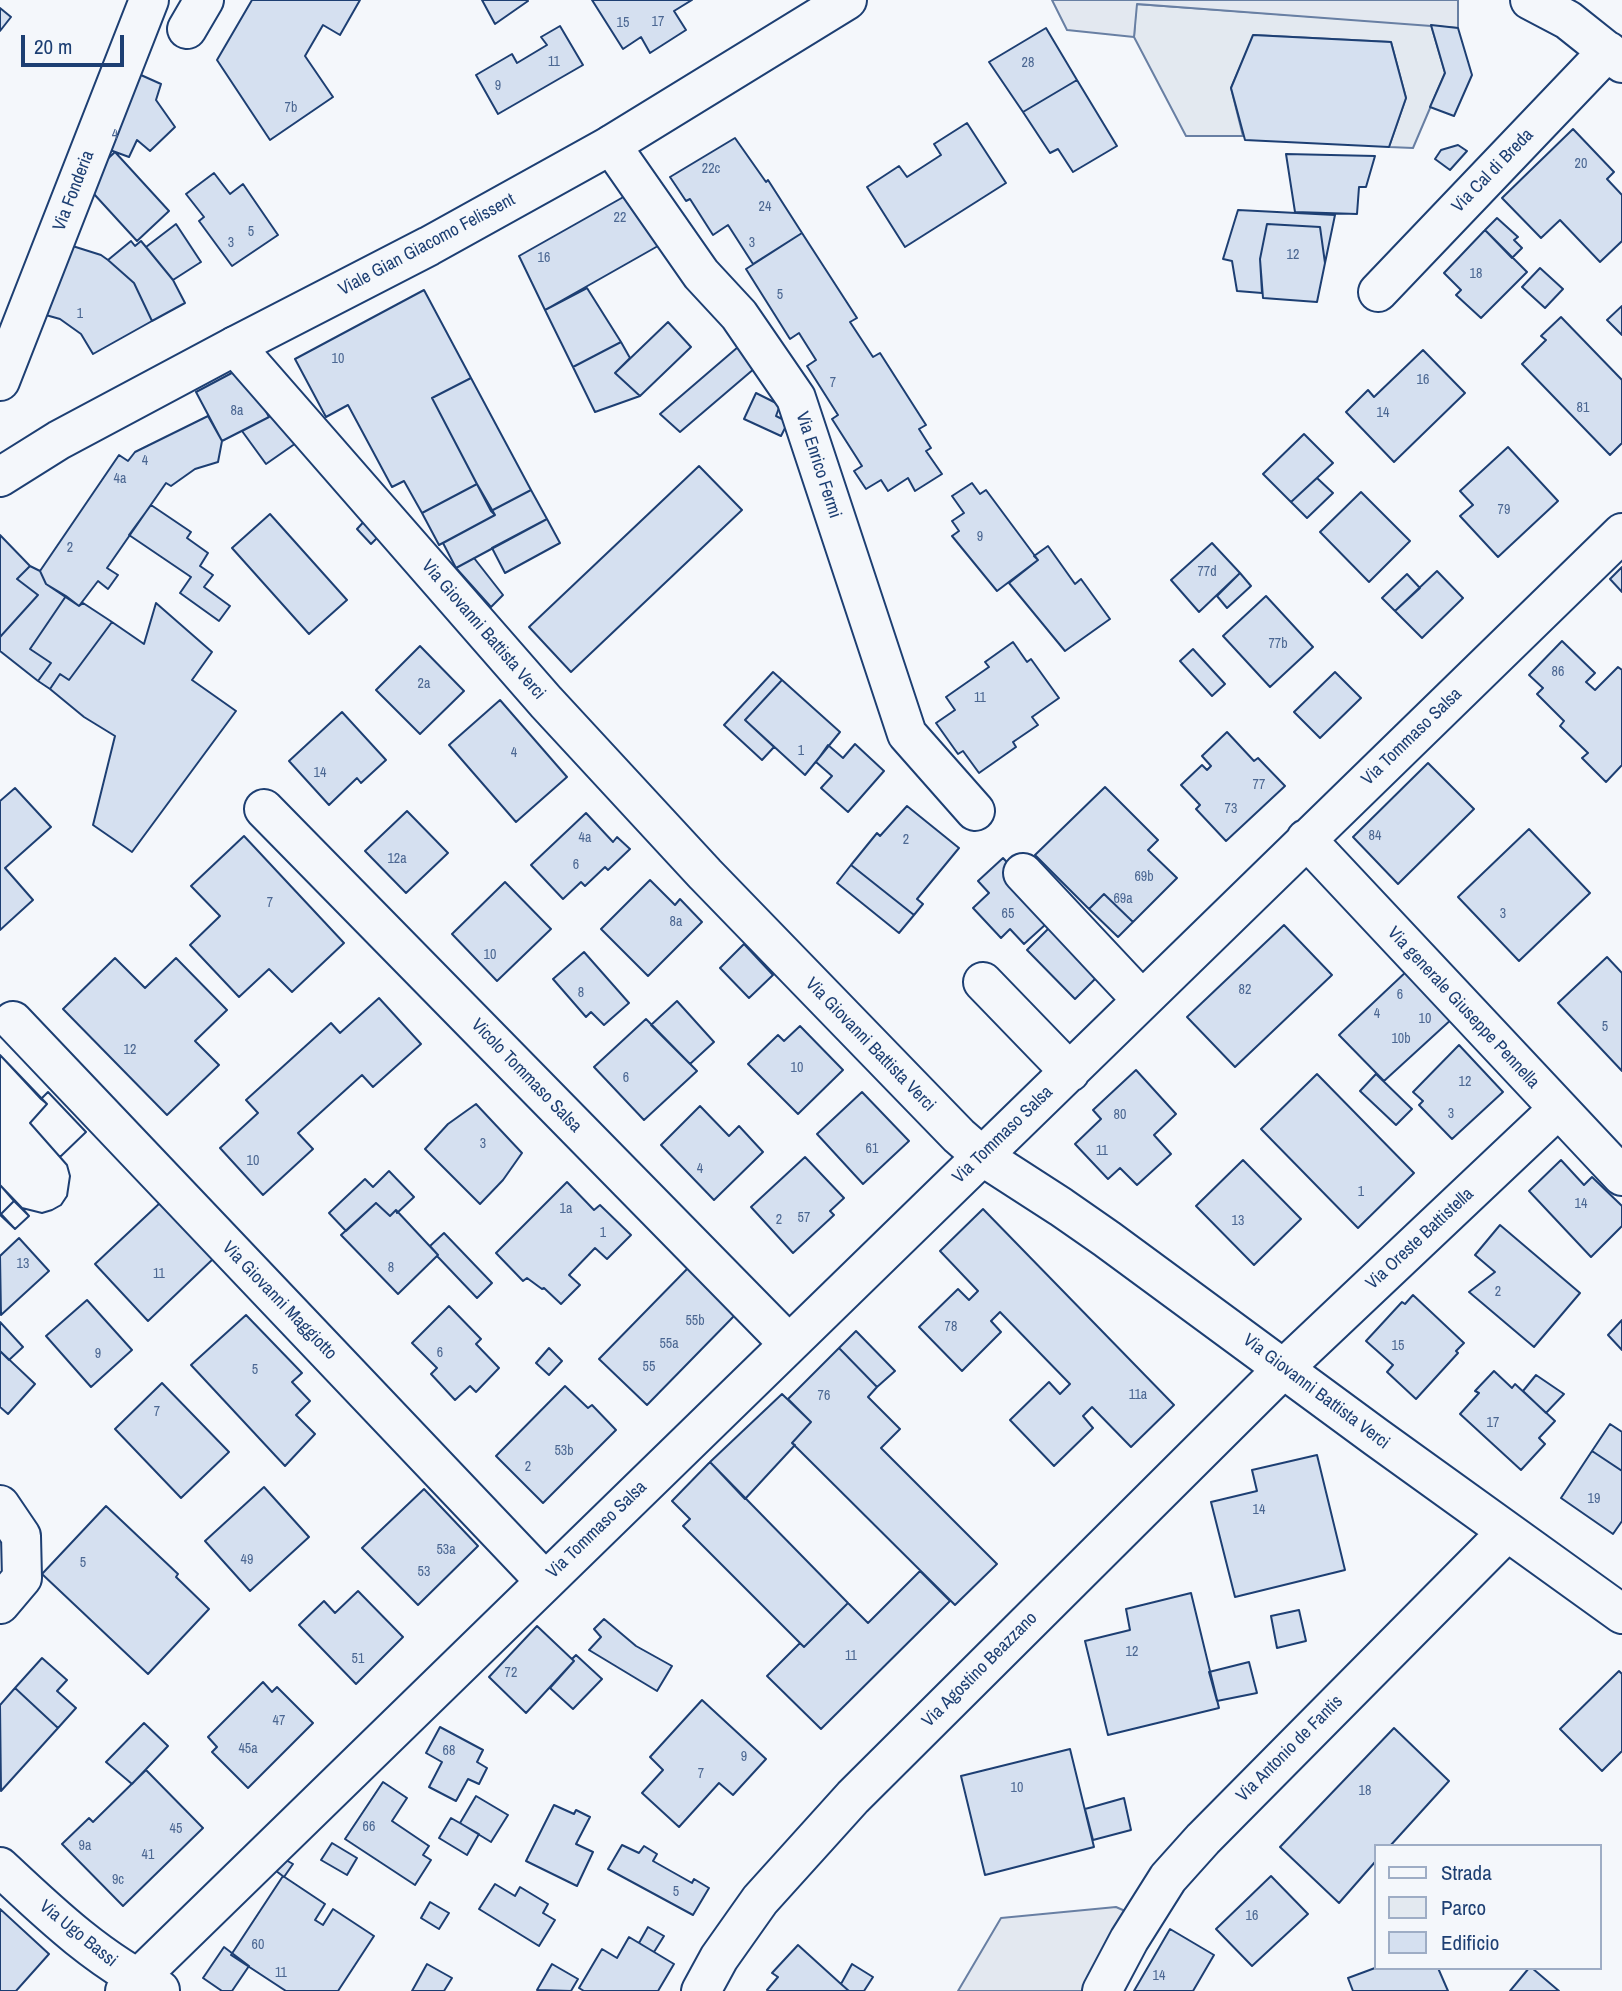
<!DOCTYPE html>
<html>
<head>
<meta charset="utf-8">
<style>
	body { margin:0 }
	#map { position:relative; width:1622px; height:1991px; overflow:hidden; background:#f4f7fb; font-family:"Archivo Narrow",sans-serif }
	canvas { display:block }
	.legend { position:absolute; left:1374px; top:1844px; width:228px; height:126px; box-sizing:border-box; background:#f4f7fb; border:2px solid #9eadc5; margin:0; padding:9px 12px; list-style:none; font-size:21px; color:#1d3f73 }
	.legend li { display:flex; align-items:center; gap:14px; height:35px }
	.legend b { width:35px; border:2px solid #9eadc5 }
	.scale { position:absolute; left:21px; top:35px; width:103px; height:32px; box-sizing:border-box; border:4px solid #1d3f73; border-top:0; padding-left:9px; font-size:21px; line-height:24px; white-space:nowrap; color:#1d3f73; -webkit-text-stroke:5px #f4f7fb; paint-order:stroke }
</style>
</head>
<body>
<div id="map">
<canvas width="1622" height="1991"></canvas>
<ul class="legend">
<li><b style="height:9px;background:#f4f7fb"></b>Strada</li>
<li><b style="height:19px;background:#e3e9f0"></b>Parco</li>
<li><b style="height:19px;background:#d5e0f0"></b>Edificio</li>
</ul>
<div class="scale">20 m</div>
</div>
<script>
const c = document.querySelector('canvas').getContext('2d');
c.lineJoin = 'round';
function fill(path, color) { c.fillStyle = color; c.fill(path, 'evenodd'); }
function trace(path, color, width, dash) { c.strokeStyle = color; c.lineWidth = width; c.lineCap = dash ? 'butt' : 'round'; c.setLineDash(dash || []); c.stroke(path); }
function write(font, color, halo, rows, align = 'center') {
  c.font = font + ' "Archivo Narrow",sans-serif'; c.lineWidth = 5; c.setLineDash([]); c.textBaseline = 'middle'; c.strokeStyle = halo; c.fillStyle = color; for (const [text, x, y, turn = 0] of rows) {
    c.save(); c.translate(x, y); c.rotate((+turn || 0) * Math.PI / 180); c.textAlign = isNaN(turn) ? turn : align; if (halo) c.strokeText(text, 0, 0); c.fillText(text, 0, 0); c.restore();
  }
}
const green = new Path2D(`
	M1136,4l295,21 14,48 -32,75 -24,-1 17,-49 -15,-56 -137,-7 -23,53 12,48h-57l-52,-99z`);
const parking = new Path2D(`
	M1052,0h406v28l-321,-24 -3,33 -67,-7z
	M1116,1907l16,7 -44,77h-130l43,-73z`);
const building = new Path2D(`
	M252,0h108l-20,35 -17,-10 -18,31 28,41 -63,43 -53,-80z
	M482,0h45l1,1 -33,23z
	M592,0h100l-18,11 12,19 -36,23 -9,-16 -18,12z
	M0,8l11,9 -11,14z
	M1431,25l27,3 14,47 -18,41 -24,-9 15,-34z
	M560,26l23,39 -85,49 -22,-39 36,-21 5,9 30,-18 -6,-8z
	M1046,28l31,52 -54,32 -34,-50z
	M1253,35l138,7 15,56 -17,49 -144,-7 -14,-52z
	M132,71l29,13 -5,16 19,27 -25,24 -13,-11 -8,17 -30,-11z
	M1077,80l40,66 -44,26 -15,-23 -8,4 -27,-41z
	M967,123l39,60 -101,64 -38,-60 32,-21 8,11 34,-22 -7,-11z
	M1573,129l41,43 -7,7 15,16v46l-22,21 -40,-42 -19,18 -39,-40z
	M735,138l31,44 2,-2 34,53 -49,31 -25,-39 -15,10 -23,-36 -4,2 -16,-24z
	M1458,145l9,6 -17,19 -15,-11 6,-9z
	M115,152l54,59 -32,30 -54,-59z
	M1286,154l89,2 -9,31h-7l-2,27 -62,-2z
	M214,173l16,21 13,-10 35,51 -46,31 -33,-45 5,-4 -18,-23z
	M634,191l31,51 -120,68 -26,-54z
	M1238,210l97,5 -10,48 -5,-36 -53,-3 -7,35 2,34 -25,-2 -5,-30 -9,-2z
	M1497,218l21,19 -4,3 8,8 -10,10 -27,-28z
	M176,224l25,38 -28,18 -27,-33z
	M1267,224l53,3 5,36 -8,39 -54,-4 -3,-39z
	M1485,230l42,42 -46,46 -25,-23 5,-5 -17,-17z
	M802,233l55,85 -7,4 23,35 7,-4 46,72 -7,4 12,19 -5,3 16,23 -27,17 -7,-13 -20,13 -7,-11 -15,9 -12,-18 8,-5 -30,-47 6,-4 -31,-49 9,-6 -17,-27 -9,6 -44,-70z
	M131,241l4,5 6,-5 5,6 27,33 12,23 -33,18 -18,-38 -26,-23z
	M63,243l38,12 7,5 26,23 18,38 -59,33 -12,-20 -21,-15 -25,-7z
	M1540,268l23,21 -18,19 -23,-21z
	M587,288l34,54 -48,25 -28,-57z
	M424,290l47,88 -39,20 45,86 -55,29 -18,-32 -12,6 -44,-82 -22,12 -31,-58z
	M1622,306v29l-15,-15z
	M1561,317l61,63v63l-12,12 -88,-91 24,-24 -5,-4z
	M668,322l23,25 -51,49 -25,-23z
	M621,342l9,16 -15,15 25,23 -45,16 -22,-45z
	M738,347l17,21 -75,64 -20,-18z
	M1423,350l42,43 -71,69 -48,-50 22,-22 6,7z
	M243,367l26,50 -47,24 -26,-49z
	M471,378l60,112 -40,21 -59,-113z
	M756,393l24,12 -4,11 12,6 -7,14 -37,-17z
	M262,404l37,37 -33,23 -24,-33 27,-14z
	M208,416l14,25 -4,21 -23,7 -24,17 -5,-3 -59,85 11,7 -10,14 -10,-8 -19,25 -33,-22 -6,-13 79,-116 9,6 7,-9z
	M1304,434l29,29 -42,39 -28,-28z
	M1508,447l50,54 -60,56 -38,-41 13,-11 -13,-14z
	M699,466l43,44 -171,162 -42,-45z
	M1317,478l16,15 -26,25 -16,-16z
	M972,483l8,11 6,-4 52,70 -41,31 -45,-55 7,-5 -7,-10 12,-8 -12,-17z
	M477,484l18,31 -56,30 -17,-32z
	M531,490l16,29 -91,49 -13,-25 52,-28 -4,-4z
	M1361,492l49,49 -41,41 -49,-50z
	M151,505l40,27 -4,6 21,15 -8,13 13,9 -9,12 26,19 -11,15 -39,-28 11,-16 -62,-42z
	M270,514l77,86 -38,34 -77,-86z
	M370,515l14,16 -13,13 -14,-15z
	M547,519l13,24 -55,30 -13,-25z
	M0,535l30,31 -13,13 21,16 -38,42z
	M1212,543l28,30 -41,39 -28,-32z
	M1048,546l27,38 6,-5 29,40 -45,32 -56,-68 29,-23 -4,-4z
	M474,558l29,37 -12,12 -35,-39z
	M30,566l10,5 6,13 20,12 -36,53 21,14 -13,18 -38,-30v-14l38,-42 -21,-16z
	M1622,567v25l-12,-13z
	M1437,571l26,27 -41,40 -27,-27z
	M1240,573l11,13 -24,22 -10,-12z
	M1407,574l13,14 -25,23 -13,-13z
	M66,596l13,10 4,-3 29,19 -43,58 -9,-6 -10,15 -12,-8 13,-18 -21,-14z
	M1266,596l47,51 -43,40 -47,-51z
	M156,603l56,49 -20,28 44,31 -104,141 -39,-27 22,-89 -31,-19 -34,-28 10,-15 9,6 43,-58 32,22z
	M1562,641l33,32 -9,9 9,8 23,-23 4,3v95l-16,17 -24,-24 6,-5 -28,-27 4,-5 -27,-27 6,-6 -14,-13z
	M1013,642l14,20 4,-3 28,39 -27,19 6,8 -25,17 3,5 -37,26 -16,-22 -5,3 -22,-31 19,-13 -9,-13 43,-30 -4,-5z
	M420,646l44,45 -44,43 -44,-44z
	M1193,649l32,35 -13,12 -32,-35z
	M773,672l9,8 -37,40 29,27 -12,13 -38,-35z
	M1335,672l26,26 -41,40 -26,-26z
	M782,680l58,52 -35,43 -60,-55z
	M500,700l67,77 -51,45 -67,-77z
	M342,712l44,48 -25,23 -4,-5 -28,27 -40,-44z
	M1227,732l27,29 4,-3 27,28 -59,55 -30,-32 4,-4 -19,-20 21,-20 5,5 4,-4 -9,-10z
	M855,744l29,27 -36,41 -27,-24 11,-12 -16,-14 12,-17 15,13z
	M1428,763l46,46 -76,75 -45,-47z
	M1105,787l53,53 -10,10 29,28 -44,44 -29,-28 -15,15 -54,-54z
	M15,788l36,39 -46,41 28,32 -33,30v-129z
	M907,806l52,42 -42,51 6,5 -9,11 -63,-50 26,-32 3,3z
	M407,811l41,42 -42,40 -41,-42z
	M586,813l27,29 4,-5 13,12 -22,21 -3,-3 -20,19 -4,-4 -18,17 -32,-34z
	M1529,829l61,64 -71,68 -61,-64z
	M244,836l100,107 -52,49 -23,-23 -30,28 -49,-52 30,-29 -29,-30z
	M1003,858l30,32 13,34 -22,20 -14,-15 -9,9 -28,-30 16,-15 -11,-12z
	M851,865l63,50 -15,18 -62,-50z
	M650,880l25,25 5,-6 22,23 -54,54 -47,-47z
	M505,882l46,47 -54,52 -45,-47z
	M1104,894l29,28 -15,15 -29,-28z
	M1059,918l45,52 -29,29 -48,-49z
	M1284,925l48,50 -97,92 -48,-50z
	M744,944l29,31 -24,23 -29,-30z
	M584,952l45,51 -25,22 -13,-13 -5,5 -33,-38z
	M1607,957l15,16v98l-64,-68z
	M115,958l30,30 31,-30 51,52 -32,31 24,24 -52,50 -104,-106z
	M1408,970l46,47 -70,64 -45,-46z
	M379,998l42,46 -48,43 -11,-12 -64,58 15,16 -50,46 -43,-47 38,-35 -12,-13 85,-77 9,10z
	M677,1001l37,41 -24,22 -39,-39z
	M646,1019l51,52 -53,49 -50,-53z
	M800,1026l43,44 -45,44 -50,-50 30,-29 6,6z
	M1459,1045l44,47 -51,47 -33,-34 4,-4 -10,-9z
	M0,1055l41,44 7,-7 38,40 -26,25 7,8 3,11 -3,20 -6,9 -9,5 -10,3 -20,-5 7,8 -14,13 -15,-14z
	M0,1055l47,49 -17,19 37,42 3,11 -3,20 -6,9 -9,5 -10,3 -20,-5 -22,-23z
	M1136,1070l40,44 -22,21 17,19 -34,31 -17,-17 -12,11 -33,-35 26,-25 -8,-9z
	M1317,1074l97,99 -56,55 -97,-99z
	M1376,1074l36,35 -16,16 -36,-34z
	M48,1092l38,40 -26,25 -30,-34 17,-19 -6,-5z
	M862,1092l47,49 -46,43 -46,-50z
	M476,1104l46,49 -19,27 -23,24 -55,-55 23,-25z
	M700,1106l29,30 10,-10 24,26 -49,48 -53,-55z
	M805,1157l39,41 -14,13 4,4 -41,38 -42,-46z
	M1243,1160l58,59 -47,46 -58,-59z
	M1561,1160l23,25 8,-8 30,29v20l-31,31 -62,-66z
	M389,1171l25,26 -17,16 -1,-3 -6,6 -14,-13 -30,28 -17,-18 36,-34 8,8z
	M567,1182l27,28 6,-5 31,30 -24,24 -12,-11 -26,27 11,10 -19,19 -17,-16 -2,1 -15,-11 -4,3 -27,-28z
	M0,1185l14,16 -14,14z
	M14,1201l15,15 -14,13 -14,-15z
	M161,1202l52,57 -65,62 -53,-57z
	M376,1203l14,13 6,-6 42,45 -40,39 -57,-59z
	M983,1209l191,196 -43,42 -39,-40 -9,9 10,12 -39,38 -44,-46 39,-38 11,12 10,-10 -70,-72 -9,9 10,11 -39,39 -43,-44 39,-38 11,11 9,-9 -38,-40z
	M1500,1225l80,68 -46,54 -65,-55 26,-20 -20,-17z
	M444,1233l48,50 -15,15 -40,-42 1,-1 -8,-9z
	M19,1238l30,33 -48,44 -1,-59z
	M688,1268l48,46 -89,91 -48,-46z
	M1413,1295l51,48 -8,8 2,2 -42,46 -29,-27 6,-7 -27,-24 36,-39 3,2z
	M87,1300l45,50 -41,37 -45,-51z
	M449,1306l32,33 -5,5 23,24 -23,24 -6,-6 -15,14 -24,-26 6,-6 -25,-25z
	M246,1315l56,58 -10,9 18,19 -14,14 19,19 -30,32 -94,-101z
	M1622,1320v30l-14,-15z
	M0,1322l23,25 -14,13 -9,-9z
	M856,1331l39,40 -18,16 -38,-39z
	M549,1348l13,13 -13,14 -13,-12z
	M839,1348l38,39 -9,10 32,32 -19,19 116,116 -42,41 -163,-162 19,-21 -23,-23z
	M0,1351l35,33 -27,30 -8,-7z
	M1494,1371l18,17 3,-4 40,37 -16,17 6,6 -24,26 -61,-56 19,-21 -4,-2z
	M1536,1375l28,19 -18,19 -23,-22z
	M162,1383l67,69 -48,46 -66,-69z
	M565,1386l23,22 4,-3 24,25 -73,73 -47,-47z
	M782,1394l29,28 -19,21 3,2 -50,54 -35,-37z
	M1610,1424l12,8v39l-30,-20z
	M1592,1451l30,20v50l-9,13 -52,-36z
	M1317,1455l28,115 -110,27 -24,-95 46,-11 -5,-21z
	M710,1462l138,141 -44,44 -121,-121 7,-7 -18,-18z
	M264,1487l45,50 -59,54 -45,-50z
	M424,1489l54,57 -60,59 -56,-57z
	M106,1506l72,68 -2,3 33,32 -61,65 -106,-100z
	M920,1571l30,30 -129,128 -54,-53 33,-33 4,4 44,-44 20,20z
	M358,1591l45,46 -47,47 -57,-59 25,-24 11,12z
	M1191,1593l28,115 -111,27 -23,-94 45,-11 -4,-21z
	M1299,1610l7,31 -29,7 -6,-32z
	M604,1619l32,27 36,20 -15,25 -68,-41 12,-13 -7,-8z
	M537,1626l37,35 -48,52 -37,-36z
	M576,1655l26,24 -29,30 -23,-21 24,-27 -2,-2z
	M42,1658l25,22 -10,11 19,17 -18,20 -43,-40z
	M1249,1662l8,31 -40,8 -8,-29z
	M1619,1671l3,3v77l-20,20 -42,-42z
	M263,1682l9,10 5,-5 36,36 -65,65 -36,-36 5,-5 -9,-10z
	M15,1688l43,40 -57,63 -1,-86z
	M702,1700l64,59 -33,36 -14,-12 -40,44 -37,-34 21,-23 -13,-13z
	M144,1723l24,23 -36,38 -26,-22z
	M440,1727l43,23 -6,12 10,6 -8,16 -11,-5 -12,22 -27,-14 13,-25 -16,-9z
	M1394,1728l55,53 -59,65h-15v16l-36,41 -59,-56z
	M1070,1749l24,98 -109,28 -24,-99z
	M146,1770l57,58 -80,78 -61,-62 27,-26 4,4z
	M383,1782l24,16 -15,23 37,25 -6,9 8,5 -16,25 -70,-46z
	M476,1796l32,19 -17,27 -31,-19z
	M1124,1798l7,32 -38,10 -8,-31z
	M554,1805l20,9 2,-4 14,7 -14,27 17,8 -16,34 -51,-25z
	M451,1818l28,16 -12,21 -28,-17z
	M332,1843l25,15 -10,17 -26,-15z
	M622,1845l17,8 5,-7 13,8 -4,7 39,22 2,-4 15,9 -16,27 -85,-46z
	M277,1855l16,9 -9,13 -17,-13z
	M283,1876l42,28 -10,16 8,5 10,-16 41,27 -36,55h-52l-55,-36z
	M1271,1876l37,38 -56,52 -36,-37z
	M495,1884l20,12 5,-9 28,17 -5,9 12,7 -16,26 -60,-37z
	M430,1902l19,11 -10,16 -18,-11z
	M0,1909l49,45 -33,37h-16z
	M648,1927l16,9 -10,16 -15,-9z
	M1170,1929l44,26 -21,36h-59z
	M629,1937l45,27 -16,27h-74l-5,-3 23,-39 15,9z
	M798,1945l43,39 8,7h-81l-1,-1 11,-13 -6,-4z
	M224,1947l25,19 -17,25h-10l-19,-13z
	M427,1964l25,14 -8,13h-32z
	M552,1964l26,15 -7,12 -34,-1z
	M852,1964l21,13 -9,14h-15l-8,-7z
	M1375,1968h63l10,23h-95l-5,-13z
	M1529,1968h3l27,23h-49z`);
const minor = new Path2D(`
	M1530,0l38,20 54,43
	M187,29l17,-29
	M611,145l90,129 38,41 57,83 111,336 68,77
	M1378,292l230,-241
	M235,346l311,356 159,172 254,262 23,20 79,51 46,32 269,198 246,177
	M0,381l149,-381
	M264,809l524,534
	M1306,839l316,337
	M1023,873l119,127
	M983,982l87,90
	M13,1021l532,560
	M0,1505l21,31 1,42 -22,26
	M0,1867c49,46 99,94 160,123
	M125,1991l1497,-1458
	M701,1991l18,-33 41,-58 93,-103 430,-428 274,-259
	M1102,1991l27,-51 39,-62 35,-39 304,-307`);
const major = new Path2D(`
	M0,477l59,-37 176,-94 194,-100 182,-101 236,-145`);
const numberNames = [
	["17",658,22],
	["15",623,23],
	["11",554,62],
	["28",1028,63],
	["9",498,86],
	["7b",291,108],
	["4",115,135],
	["20",1581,164],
	["22c",711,169],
	["24",765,207],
	["22",620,218],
	["5",251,232],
	["3",231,243],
	["3",752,243],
	["12",1293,255],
	["16",544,258],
	["18",1476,274],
	["5",780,295],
	["1",80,314],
	["10",338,359],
	["16",1423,380],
	["7",833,383],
	["81",1583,408],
	["8a",237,411],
	["14",1383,413],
	["4",145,461],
	["4a",120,479],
	["79",1504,510],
	["9",980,537],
	["2",70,548],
	["77d",1207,572],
	["77b",1278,644],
	["86",1558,672],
	["2a",424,684],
	["11",980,698],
	["1",801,751],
	["4",514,753],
	["14",320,773],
	["77",1259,785],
	["73",1231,809],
	["84",1375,836],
	["4a",585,838],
	["2",906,840],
	["12a",397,859],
	["6",576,865],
	["69b",1144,877],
	["69a",1123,899],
	["7",270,903],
	["65",1008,914],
	["3",1503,914],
	["8a",676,922],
	["10",490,955],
	["82",1245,990],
	["8",581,993],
	["6",1400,995],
	["4",1377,1014],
	["10",1425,1019],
	["5",1605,1027],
	["10b",1401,1039],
	["12",130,1050],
	["10",797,1068],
	["6",626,1078],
	["12",1465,1082],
	["3",1451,1114],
	["80",1120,1115],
	["3",483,1144],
	["61",872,1149],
	["11",1102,1151],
	["10",253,1161],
	["4",700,1169],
	["1",1361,1192],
	["14",1581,1204],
	["1a",566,1209],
	["57",804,1218],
	["2",779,1220],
	["13",1238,1221],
	["1",603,1233],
	["13",23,1264],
	["8",391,1268],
	["11",159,1274],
	["2",1498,1292],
	["55b",695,1321],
	["78",951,1327],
	["55a",669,1344],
	["15",1398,1346],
	["6",440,1353],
	["9",98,1354],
	["55",649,1367],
	["5",255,1370],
	["11a",1138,1395],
	["76",824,1396],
	["7",157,1412],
	["17",1493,1423],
	["53b",564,1451],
	["2",528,1467],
	["19",1594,1499],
	["14",1259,1510],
	["53a",446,1550],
	["49",247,1560],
	["5",83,1563],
	["53",424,1572],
	["12",1132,1652],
	["11",851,1656],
	["51",358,1659],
	["72",511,1673],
	["47",279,1721],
	["45a",248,1749],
	["68",449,1751],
	["9",744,1757],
	["7",701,1774],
	["10",1017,1788],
	["18",1365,1791],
	["66",369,1827],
	["45",176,1829],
	["9a",85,1846],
	["41",148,1855],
	["9c",118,1880],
	["5",676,1892],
	["16",1252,1916],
	["60",258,1945],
	["11",281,1973],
	["14",1159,1976]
];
const streetNames = [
	["Via Cal di Breda",1493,171,-46],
	["Via Fonderia",74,191,-69],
	["Viale Gian Giacomo Felissent",427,245,-28],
	["Via Enrico Fermi",818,465,72],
	["Via Giovanni Battista Verci",483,630,49],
	["Via Tommaso Salsa",1412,737,-44],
	["Via generale Giuseppe Pennella",1463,1008,47],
	["Via Giovanni Battista Verci",870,1045,46],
	["Vicolo Tommaso Salsa",526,1076,46],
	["Via Tommaso Salsa",1003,1135,-44],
	["Via Oreste Battistella",1420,1239,-43],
	["Via Giovanni Maggiotto",279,1301,46],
	["Via Giovanni Battista Verci",1316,1392,37],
	["Via Tommaso Salsa",597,1530,-44],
	["Via Agostino Beazzano",980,1670,-45],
	["Via Antonio de Fantis",1290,1749,-45],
	["Via Ugo Bassi",78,1934,39]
];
fill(green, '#e3e9f0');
trace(green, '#687fa3', 2);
fill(parking, '#e3e8f0');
trace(parking, '#687fa3', 2);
fill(building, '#d5e0f0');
trace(building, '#1d3f73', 2);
trace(minor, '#1d3f73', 42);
trace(major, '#1d3f73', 42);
trace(minor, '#f4f7fb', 38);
trace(major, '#f4f7fb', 38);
write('14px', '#4b6792', null, numberNames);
write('18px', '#1d3f73', '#f4f7fb', streetNames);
</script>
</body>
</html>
